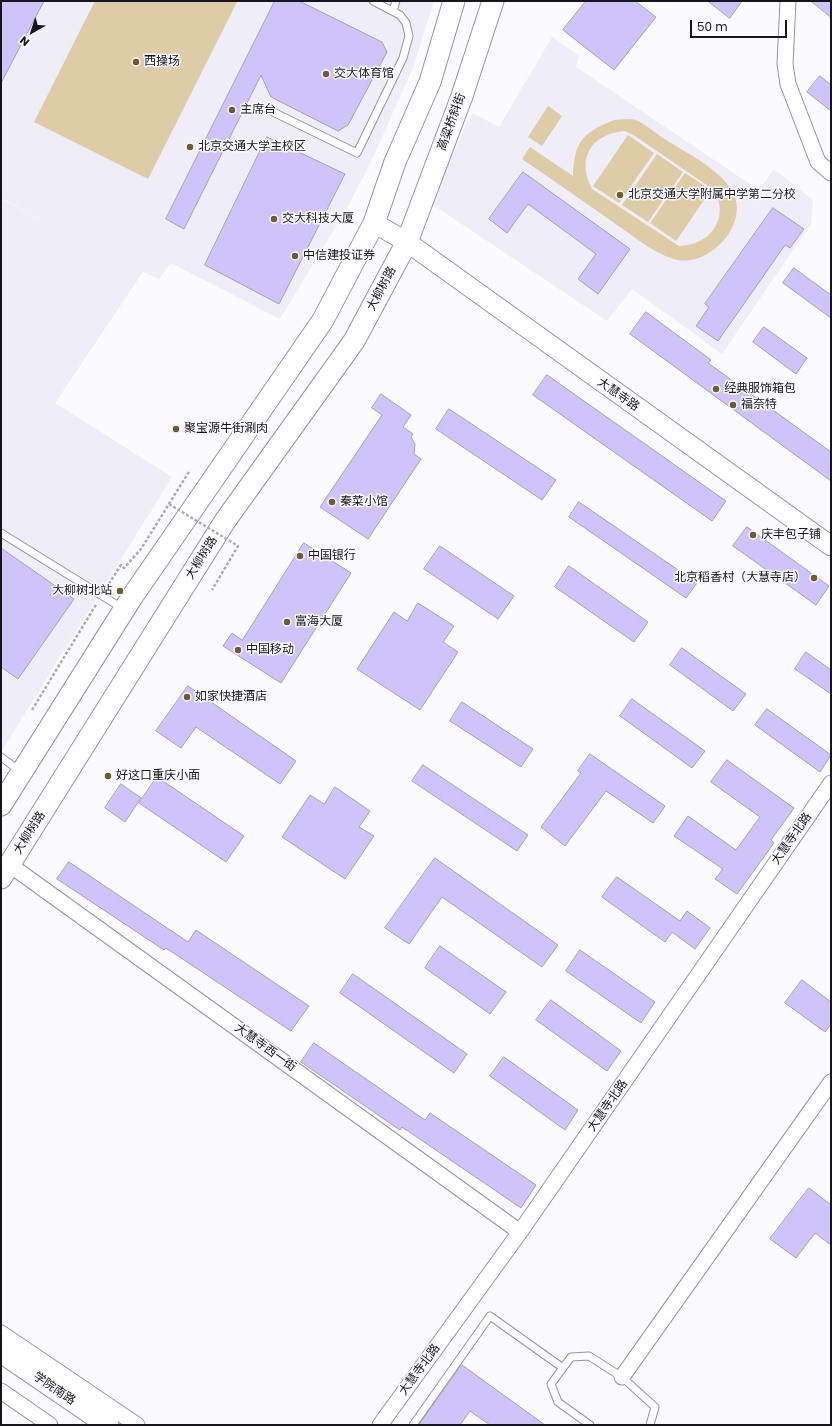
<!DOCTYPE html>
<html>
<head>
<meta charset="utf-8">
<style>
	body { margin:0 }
	#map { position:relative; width:832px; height:1426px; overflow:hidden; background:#fbfaff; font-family:Poppins,sans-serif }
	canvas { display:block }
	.frame { position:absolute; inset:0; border:2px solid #16151c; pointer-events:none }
	.north { position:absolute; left:12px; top:12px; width:40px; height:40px; -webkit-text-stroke:3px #fbfaff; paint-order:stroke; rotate:219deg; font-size:11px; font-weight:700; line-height:16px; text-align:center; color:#16151c }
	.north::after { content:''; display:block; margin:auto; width:14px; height:18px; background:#16151c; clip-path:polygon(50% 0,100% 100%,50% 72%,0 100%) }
	.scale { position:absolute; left:690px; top:20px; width:97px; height:18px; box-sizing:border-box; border:2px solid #16151c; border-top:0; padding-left:5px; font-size:12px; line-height:14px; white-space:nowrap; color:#16151c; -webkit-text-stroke:3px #fbfaff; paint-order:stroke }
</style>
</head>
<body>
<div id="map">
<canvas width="832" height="1426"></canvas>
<div class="frame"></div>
<div class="north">N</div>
<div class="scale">50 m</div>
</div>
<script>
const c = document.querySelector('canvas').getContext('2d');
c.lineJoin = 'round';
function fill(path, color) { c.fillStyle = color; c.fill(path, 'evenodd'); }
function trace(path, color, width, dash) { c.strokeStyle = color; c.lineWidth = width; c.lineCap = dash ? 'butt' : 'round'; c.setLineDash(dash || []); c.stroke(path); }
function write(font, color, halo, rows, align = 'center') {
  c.font = font + ' Poppins,"Noto Sans SC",sans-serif'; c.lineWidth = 3; c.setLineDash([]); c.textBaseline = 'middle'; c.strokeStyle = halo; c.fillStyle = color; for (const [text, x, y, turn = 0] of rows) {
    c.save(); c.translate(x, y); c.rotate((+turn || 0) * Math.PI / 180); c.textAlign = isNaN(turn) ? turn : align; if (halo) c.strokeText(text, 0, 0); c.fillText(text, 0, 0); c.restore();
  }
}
const built = new Path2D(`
	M1,1h433l-21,67 -44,98 -23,44 -66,109 -109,-56 -12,16 -16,-7 -88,131 117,74 -171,275v-553l66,33 -66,-34z
	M552,37l27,19 -3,11 183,123 15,-21 39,31 -2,24 -89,130 -90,-65 -25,32 -177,-118 42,-90 27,14z`);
const green = new Path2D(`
	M95,1l142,1 -89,177 -114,-57z
	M548,106l14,10 -20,30 -14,-9z
	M614,120c7,0 17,-2 24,1 10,5 19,13 28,19 21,13 60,32 69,57 11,32 -29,72 -61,62 -21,-6 -39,-22 -57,-34 -31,-22 -63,-44 -95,-66l8,-12 43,29c1,-34 9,-43 41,-56zM625,131l10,5 79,54c16,28 -3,55 -35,56l-87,-57c-16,-31 -1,-55 33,-58z
	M628,135l26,18 -35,50 -26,-17z
	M657,154l26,18 -35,50 -26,-17z
	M685,173l26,17 -35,51 -26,-18z`);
const building = new Path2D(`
	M1,1h43l-43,82z
	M275,1h24l83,41 5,10 -39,73 -10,6 -67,-34 -10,-22 -77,154 -18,-10z
	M586,1h49l21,16 -42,53 -51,-40z
	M708,1h34l-12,17z
	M811,1h20v16z
	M820,76l11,9v26l-24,-19z
	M267,137l78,37 -66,130 -74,-39z
	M523,172l107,77 -32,45 -20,-15 18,-25 -68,-50 -21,29 -18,-14z
	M773,208l31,21 -14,19 -5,-3 -67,96 -22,-15 13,-19 -4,-3z
	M794,268l37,27v23l-48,-35z
	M646,312l65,48 -3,3 123,89v29l-201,-147z
	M764,327l43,31 -11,16 -43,-32z
	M547,375l179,126 -14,20 -179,-126z
	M381,394l30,21 -8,12 10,7 -2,3 4,7 -1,10 7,5 -53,80 -48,-32 62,-92 -10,-7z
	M449,409l107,71 -14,20 -106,-71z
	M579,502l118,81 -11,15 -117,-81z
	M747,527l82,59 -13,19 -83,-59z
	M304,543l47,30 -70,110 -58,-37 9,-13 10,7z
	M440,546l74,50 -16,23 -74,-50z
	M1,548l73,51 -56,80 -17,-12z
	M569,566l79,56 -14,20 -79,-55z
	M418,603l36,23 -11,16 15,10 -38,58 -63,-41 37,-57 13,9z
	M682,648l64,46 -13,17 -63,-46z
	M806,652l25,18v24l-36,-25z
	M188,686l108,75 -16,23 -84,-57 -15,21 -25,-17z
	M632,699l73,52 -13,17 -72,-52z
	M462,702l71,47 -12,18 -71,-46z
	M767,709l64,46 -11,17 -65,-47z
	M590,754l75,52 -12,17 -47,-32 -41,55 -24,-19 40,-54 -3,-2z
	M727,760l67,48 -23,32 3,3 -37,51 -22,-15 8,-10 -49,-33 14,-20 48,34 24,-33 -49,-35z
	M423,765l105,70 -11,16 -105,-70z
	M157,777l87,59 -18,26 -87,-59z
	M121,784l20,14 -16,24 -20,-14z
	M335,787l35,24 -11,16 15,9 -29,43 -63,-42 28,-42 14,9z
	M435,858l123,87 -16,22 -100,-70 -33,47 -24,-16z
	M69,862l119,80 8,-12 113,76 -18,25 -125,-83 -2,2 -107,-71z
	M617,877l63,44 7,-10 23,17 -15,21 -23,-17 -7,10 -63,-45z
	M440,946l66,46 -16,22 -65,-46z
	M580,950l75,52 -14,21 -75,-52z
	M353,974l114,80 -13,19 -114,-80z
	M802,980l29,22v22l-6,8 -40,-29z
	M551,1000l70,51 -14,20 -71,-51z
	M314,1043l111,77 5,-7 106,72 -15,23 -119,-81 -2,3 -99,-68z
	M504,1057l74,53 -13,20 -75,-54z
	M809,1188l22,17v40l-16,-12 -19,25 -26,-19z
	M462,1365l83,60h-55l-20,-14 -10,14h-41z`);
const path = new Path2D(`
	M106,588l15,-23 3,3 17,-19 49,-79
	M32,710l65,-107`);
const service = new Path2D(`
	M393,11l3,-10
	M267,109l90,44 46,-95 6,-22 -3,-13 -6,-8 -27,-14
	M1,533l121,75
	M1,757l19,14
	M413,1425l77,-109 73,52
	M590,1425l-32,-23 -7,-18 20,-27 18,-1 33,21 33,30 -5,18`);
const minor = new Path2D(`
	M788,1l-3,63 3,20 30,78 13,11
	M10,865l510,367
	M1,1333l136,92
	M622,1377l209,-295
	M1,1391l49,34
	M380,1425l140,-193 311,-449`);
const tertiary = new Path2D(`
	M374,223l33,19 424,304`);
const secondary = new Path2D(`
	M1,805l131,-208 191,-277 51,-97 21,-61 35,-80 24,-81
	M1,878l224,-357 129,-180 53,-99 55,-146 31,-95
	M1,1352l107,73`);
const pathBridge = new Path2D(`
	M169,504l69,42 -26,44`);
const markers = [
	[136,62,4,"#705b2a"],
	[326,74,4,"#705b2a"],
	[232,110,4,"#705b2a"],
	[190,147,4,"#705b2a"],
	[620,195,4,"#705b2a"],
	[274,219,4,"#705b2a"],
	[295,256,4,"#705b2a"],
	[716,389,4,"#705b2a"],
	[733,405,4,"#705b2a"],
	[176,429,4,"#705b2a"],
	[332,502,4,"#705b2a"],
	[753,535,4,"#705b2a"],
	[300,556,4,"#705b2a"],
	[814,578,4,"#705b2a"],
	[120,591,4,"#705b2a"],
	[287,622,4,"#705b2a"],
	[238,650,4,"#705b2a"],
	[187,697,4,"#705b2a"],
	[108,776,4,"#705b2a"]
];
const poiNames = [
	["西操场",144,62],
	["交大体育馆",334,74],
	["主席台",240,110],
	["北京交通大学主校区",198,147],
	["北京交通大学附属中学第二分校",628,195],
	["交大科技大厦",282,219],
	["中信建投证券",303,256],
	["经典服饰箱包",724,389],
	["福奈特",741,405],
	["聚宝源牛街涮肉",184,429],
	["秦菜小馆",340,502],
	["庆丰包子铺",761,535],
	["中国银行",308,556],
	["北京稻香村（大慧寺店）",806,578,"right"],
	["大柳树北站",112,591,"right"],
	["富海大厦",295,622],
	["中国移动",246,650],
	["如家快捷酒店",195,697],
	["好这口重庆小面",116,776]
];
const streetNames = [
	["高粱桥斜街",452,122,-70],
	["大柳树路",382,289,-62],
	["大慧寺路",618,395,35],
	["大柳树路",202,558,-58],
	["大柳树路",30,833,-58],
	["大慧寺北路",792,839,-55],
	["大慧寺西一街",265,1048,36],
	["大慧寺北路",608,1106,-55],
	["大慧寺北路",420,1370,-54],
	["学院南路",54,1389,34]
];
fill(built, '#efedf8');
fill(green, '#decca6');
fill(building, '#cec4fa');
trace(building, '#a4a1b5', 1);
trace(service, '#9793a7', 9);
trace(minor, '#9793a7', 17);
trace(tertiary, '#9793a7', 21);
trace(secondary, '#9793a7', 23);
trace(path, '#acabb1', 2.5, [3, 2]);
trace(service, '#fff', 7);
trace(minor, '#fff', 15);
trace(tertiary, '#fff', 19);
trace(secondary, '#fff', 21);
trace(pathBridge, '#acabb1', 2.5, [3, 2]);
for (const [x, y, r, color] of markers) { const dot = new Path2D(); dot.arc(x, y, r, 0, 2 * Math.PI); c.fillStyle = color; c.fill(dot); trace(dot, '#fbfaff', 1.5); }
write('12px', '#16151c', '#fbfaff', poiNames, 'left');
write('12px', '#16151c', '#fbfaff', streetNames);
</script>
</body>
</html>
